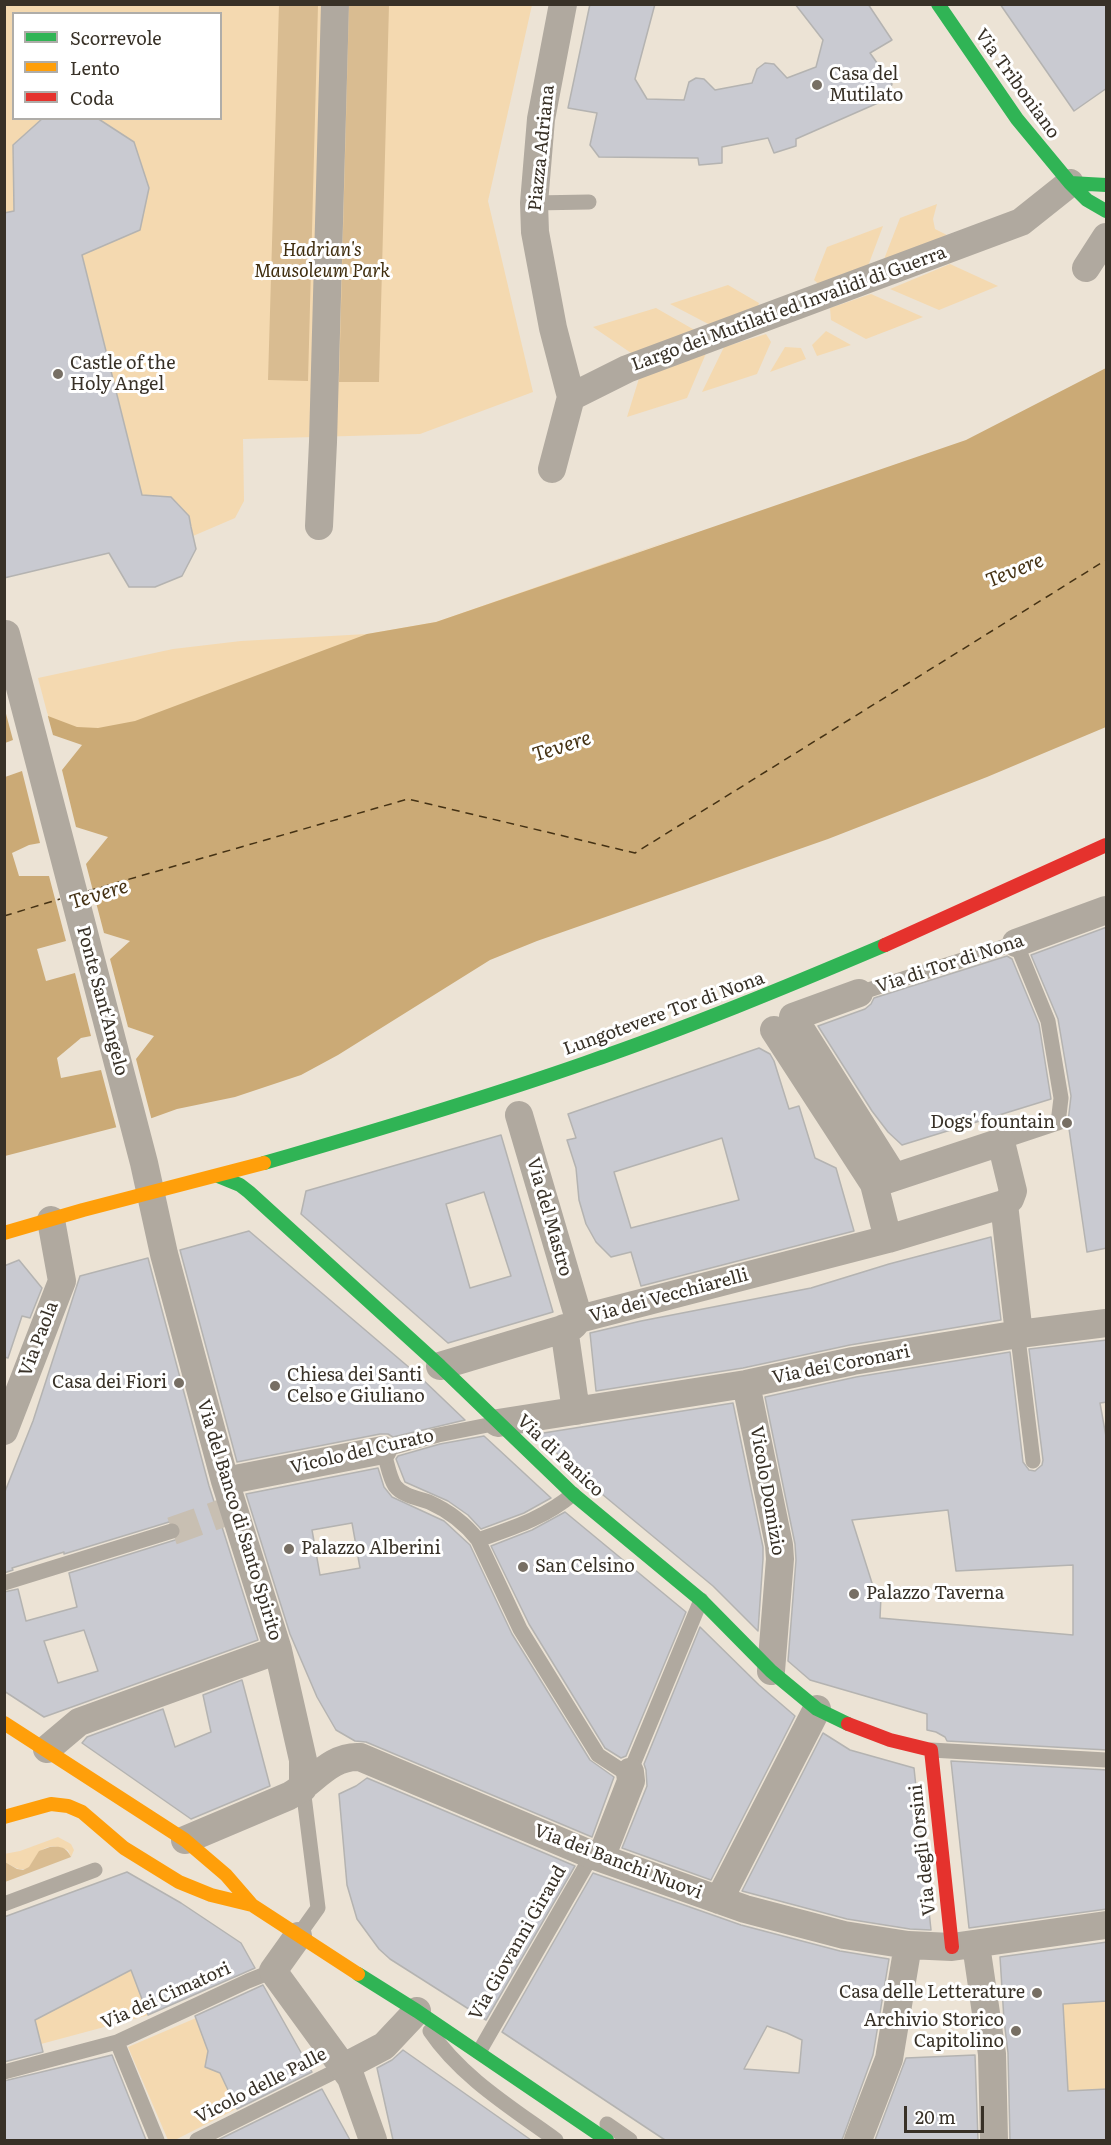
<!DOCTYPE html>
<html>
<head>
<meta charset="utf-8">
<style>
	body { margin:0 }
	#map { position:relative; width:1111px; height:2145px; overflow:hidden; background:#ece3d5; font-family:Literata,serif }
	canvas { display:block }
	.frame { position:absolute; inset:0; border:6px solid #383127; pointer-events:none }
	.legend { position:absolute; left:12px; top:12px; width:210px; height:108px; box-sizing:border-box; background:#fff; border:2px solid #afada9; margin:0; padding:8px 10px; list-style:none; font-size:18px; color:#383127 }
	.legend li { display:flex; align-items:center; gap:12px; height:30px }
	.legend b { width:30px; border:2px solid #afada9 }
	.scale { position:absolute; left:904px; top:2106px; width:80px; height:27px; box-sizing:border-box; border:3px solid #383127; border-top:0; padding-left:8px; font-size:18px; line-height:21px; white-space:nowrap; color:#383127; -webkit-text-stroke:4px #fff; paint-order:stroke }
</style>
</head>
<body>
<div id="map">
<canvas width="1111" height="2145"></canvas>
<div class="frame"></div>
<ul class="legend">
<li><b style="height:8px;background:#30b455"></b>Scorrevole</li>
<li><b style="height:8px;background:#ff9f0a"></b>Lento</li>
<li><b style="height:8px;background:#e5322d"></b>Coda</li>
</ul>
<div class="scale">20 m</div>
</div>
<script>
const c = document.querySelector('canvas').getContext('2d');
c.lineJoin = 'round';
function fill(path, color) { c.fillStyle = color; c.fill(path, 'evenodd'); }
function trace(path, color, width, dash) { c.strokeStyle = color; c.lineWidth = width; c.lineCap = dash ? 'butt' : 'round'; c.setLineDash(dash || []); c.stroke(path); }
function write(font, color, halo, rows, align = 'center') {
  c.font = font + ' Literata,serif'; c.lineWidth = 6; c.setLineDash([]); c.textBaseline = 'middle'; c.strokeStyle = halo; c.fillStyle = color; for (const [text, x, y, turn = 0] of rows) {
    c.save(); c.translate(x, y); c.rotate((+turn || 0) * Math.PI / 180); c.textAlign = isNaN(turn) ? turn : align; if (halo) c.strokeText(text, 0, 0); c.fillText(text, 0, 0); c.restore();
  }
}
const green = new Path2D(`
	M4,5h528l-44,196 45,191 -113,42 -177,5 1,62 -9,17 -42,18 -4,-20 -18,-19 -29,-2 -60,-241 58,-24 9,-42 -52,-69 123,-1v-104h-206v104l29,1 -30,26 1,66 -9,2z
	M937,204l-4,15 2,10 12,6 -66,32 19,-49z
	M883,226l-18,48 -41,15 -10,-9 13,-33z
	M950,264l48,22 -59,24 -49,-21z
	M728,285l31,18 -4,13 -39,12 -46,-24z
	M871,294l52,23 -57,22 -35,-19 -1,-12z
	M656,308l42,24 -64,23 -41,-28z
	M826,331l25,14 -34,11 -5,-11z
	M766,334l5,8 -14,32 -55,18 22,-45z
	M785,347l16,1 5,11 -36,13z
	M707,351l-20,47 -60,19 14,-45z
	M700,530l-527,188 -120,17 -15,-57 135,-29 68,-8 126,-7 69,-12z
	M58,1837l13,7 3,6 -3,7 -3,-7c-24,-9 -28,0 -39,18 -11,4 -15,-2 -24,-6l-1,-8 16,-3z
	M131,1970l18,45 -108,29 -10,-38 25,3z
	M1106,2001v88l-38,2 -5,-87z
	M196,2018l14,37 -4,7 1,6 6,2 6,-1 17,40 -61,31h-7l-40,-93z`);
const forest = new Path2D(`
	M279,4l39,1 -10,376 -40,-1z
	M349,5h40l-10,377h-40z
	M50,1847c11,-1 16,0 21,10l-66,25v-20l12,7 6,1 6,-3 10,-16z`);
const water = new Path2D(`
	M1106,368v359l-119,50 -159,62 -291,102 -47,19 -152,95 -37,20 -66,22 -58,12 -25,9 -147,38v-443l43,3 29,11 21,1 37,-7 232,-87 69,-12 530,-182z`);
const pier = new Path2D(`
	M18,709l29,4 6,22 29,10 -20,25 14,57 32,10 -22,27 18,69 26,8 -20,18 18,68 26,9 -18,23 16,62 -35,9 -16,-60 -40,8 -4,-20 24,-20 10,-2 -16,-63 -29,8 -9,-32 29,-8 -17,-65h-30l-7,-23 17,-8 11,-2 -18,-72 -17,6v-34l8,-3 -8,-30z`);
const ferry = new Path2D(`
	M88,891l320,-92 227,54 471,-293
	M4,916l56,-17`);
const building = new Path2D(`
	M590,4h65l-20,75 12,20 37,1 5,-18 7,-4 8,1 11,11 37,-7 5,-14 8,-6 9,1 13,14 29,-11 7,-27 -28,-36h73l24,36 -22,13 22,31 -5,15 -91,40v7l-22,7 -6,-15 -46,9v16l-23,2 -1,-7 -99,-1 -9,-12 7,-32 -29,-5z
	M1000,4h107v84l-33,23z
	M43,118h54l37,24 15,46 -9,42 -58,25 60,240 29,2 18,19 2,11 5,22 -14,27 -27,11h-26l-20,-34 -105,25v-365l10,-2 -1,-66z
	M1107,927v321l-20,4 -19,-130 3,-26 -13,-77 -27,-64z
	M1007,956l5,3 27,65 12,75 -149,46 -14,-13 -16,-21 -54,-85 47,-17 6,-5 3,-6z
	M759,1048l11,6 4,7 15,48 10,-3 16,52 21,10 18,63 -213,55 -10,-34 -20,5 -15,-15 -10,-18 -7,-24 -3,-32 -9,-28 9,-2 -8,-24zM722,1138l17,62 -108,28 -17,-56z
	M501,1135l52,177 -105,31 -147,-129 5,-23zM484,1192l27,84 -41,12 -24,-84z
	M249,1231l169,144 47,45 -72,17 -5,-3h-8l-143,28 -57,-212z
	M991,1237l10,83 -151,25 -107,23 -147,23 -6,-58 51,-12 170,-33 78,-24z
	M148,1258l61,228 49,154 -214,77 -40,-26v-99l14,-3 8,32 51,-14 -8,-34 106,-33 7,-7 -4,-9 -9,-2 -105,32v-2l-52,16 1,2 -9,3v-79l29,-73 47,-145zM84,1630l14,41 -40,12 -14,-42z
	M19,1260l23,28 -12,30 -8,-2 -14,42 -4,-1v-91z
	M1107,1340v62l-7,1 7,39v308l-160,-9 -2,-4 -9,-5 -9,-2v-16l-117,-34 -22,-19 8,-101 -1,-16 -30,-147 91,-20 154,-25 13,110 6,8 6,1 7,-6 1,-5 -14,-111zM948,1510l8,61 117,-6v70l-193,-17 1,-22 -9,-13 -20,-63z
	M733,1403l30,144v12l-5,72 -45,-45 -128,-106 -48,-46z
	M484,1436l67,62 -27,15 -43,16 -13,-14 -20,-14 -43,-19 -9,-23 2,-3 42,-12z
	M378,1468l6,19 8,10 52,24 26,24 42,89 78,126 24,17 -22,60 -226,-95 -11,-1 -19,-11 -19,-33 -27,-63 -44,-140zM352,1523l8,45 -40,7 -8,-45z
	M565,1512l121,100 -60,144 -5,2 -16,-10 -76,-124 -38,-78 41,-16z
	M700,1627l59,58 36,31 -84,164 -89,-32 25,-62 -1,-16 -2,-6z
	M242,1680l28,106 -79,33 -109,-76 5,-6 76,-28 12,38 36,-15 -8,-37z
	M823,1733l27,17 64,18 17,162 -21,-1 -63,-10 -105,-28z
	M951,1761l156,9v139l-138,19z
	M367,1778l208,88 -89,154 -96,-61 -11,-10 -22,-30 -10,-34 -8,-91 17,-8z
	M127,1872l54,31 60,40 14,25 -107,47 -17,-45 -96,50 8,32 -39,10v-145z
	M593,1873l148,52 99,26 49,8 -16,96 -31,85h-177l-163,-108zM767,2026l20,7 15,7 -3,33 -55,-4z
	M1107,1942v59l-44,3 5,87 39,-2v51h-97l-2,-87 -4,-33 -4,-63z
	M263,1985l49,87 -75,37 -17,-36 -15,-6 3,-16 -13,-35z
	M403,2050l128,90h-138l-16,-72 15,-8z
	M112,2055l34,85h-142v-59z
	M975,2055l3,85h-103l31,-82z
	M322,2089l28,51h-132z`);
const streetTunnel = new Path2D(`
	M172,1531l62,-22`);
const lane = new Path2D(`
	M534,203l55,-1
	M859,993l157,-50 32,78 13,77 -3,25 -57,19
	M1019,1334v12l14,115
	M498,1423l-60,12 -55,15c4,11 6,27 12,36 8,10 23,12 34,16 20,9 35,20 49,38l42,89 78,126 23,15 9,2 71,-172
	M478,1540c34,-12 67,-22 95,-46
	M4,1583l168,-52
	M931,1750l175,10
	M4,1904l91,-34
	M298,1936l20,-28 -15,-120
	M430,2031c31,46 82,77 126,109
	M117,2042l40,98
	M479,2052l113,-197
	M4,2072l113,-30 131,-61 25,-10
	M607,2124l23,16
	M197,2140l147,-73`);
const street = new Path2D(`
	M563,4l-22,115 -7,84 1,29 18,96 18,69
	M1086,268l20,-31
	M552,469l19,-72 56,-28 394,-147 49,-39
	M319,526l4,-84 12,-438
	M6,634l138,529 20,91 61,227 53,169 25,110v28
	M1016,943l90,-33
	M859,993l-66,24 101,160
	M774,1030l100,154 14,55 116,-35 6,-5 3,-8 -12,-49 -127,42
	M519,1115l60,204
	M1004,1204l15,130
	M564,1328l12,83
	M440,1366l133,-40 6,-7 309,-80
	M746,1384l33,161 1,14 -9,112
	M498,1423l248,-39 107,-23 166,-27 87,-11
	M4,1431l58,-150 -11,-61
	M225,1481l158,-31
	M47,1749l32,-27 199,-72
	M185,1840l104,-44c24,-13 41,-41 71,-39l232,98 153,54 99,26 64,10 44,2 154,-22
	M601,1858l30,-77 -1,-9
	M719,1900l98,-191
	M298,1936l-25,35 78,107 22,62
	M976,1945l16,109 2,86
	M344,2067l40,-21 33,-35
	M858,2140l31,-81 19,-114`);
const fast = new Path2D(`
	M938,4l79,115 53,64 36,2
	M1070,183l17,17 19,11
	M264,1163c107,-31 215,-63 321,-100 102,-35 201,-76 300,-118
	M218,1176l22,9 9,7 191,174 133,128 128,106 70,71 46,38 31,15
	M358,1974l59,37 190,129`);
const slow = new Path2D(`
	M4,1233l79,-23 181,-47
	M4,1723l181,117 41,35 26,30
	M4,1817l47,-13 17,2 14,6 42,36 55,34 32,13 41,10 106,69`);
const jam = new Path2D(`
	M885,945l221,-100
	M848,1724l42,16 41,10 21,197`);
const markers = [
	[817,85,6,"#776f64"],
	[58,374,6,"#776f64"],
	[1067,1123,6,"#776f64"],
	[179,1383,6,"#776f64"],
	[275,1386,6,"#776f64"],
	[289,1549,6,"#776f64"],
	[523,1567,6,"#776f64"],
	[854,1594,6,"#776f64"],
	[1037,1993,6,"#776f64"],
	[1016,2031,6,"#776f64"]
];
const poiNames = [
	["Casa del",829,75],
	["Mutilato",829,96],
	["Castle of the",70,364],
	["Holy Angel",70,385],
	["Dogs' fountain",1055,1123,"right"],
	["Chiesa dei Santi",287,1376],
	["Celso e Giuliano",287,1397],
	["Casa dei Fiori",167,1383,"right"],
	["Palazzo Alberini",301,1549],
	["San Celsino",535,1567],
	["Palazzo Taverna",866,1594],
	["Casa delle Letterature",1025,1993,"right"],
	["Archivio Storico",1004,2021,"right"],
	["Capitolino",1004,2042,"right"]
];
const streetNames = [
	["Via Triboniano",1017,84,54],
	["Piazza Adriana",542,148,-84],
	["Largo dei Mutilati ed Invalidi di Guerra",789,309,-20],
	["Via di Tor di Nona",950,964,-18],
	["Ponte Sant'Angelo",102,1001,75],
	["Lungotevere Tor di Nona",664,1014,-20],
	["Via del Mastro",549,1217,74],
	["Via dei Vecchiarelli",669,1296,-15],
	["Via Paola",39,1339,-69],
	["Via dei Coronari",841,1365,-11],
	["Vicolo del Curato",362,1452,-13],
	["Via di Panico",560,1456,43],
	["Vicolo Domizio",767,1491,80],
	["Via del Banco di Santo Spirito",239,1520,73],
	["Via degli Orsini",923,1850,-96],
	["Via dei Banchi Nuovi",618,1862,21],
	["Via Giovanni Giraud",518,1943,-60],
	["Via dei Cimatori",166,1996,-24],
	["Vicolo delle Palle",261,2086,-27]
];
const parkNames = [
	["Hadrian's",322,251],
	["Mausoleum Park",322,272]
];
const waterNames = [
	["Tevere",1015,571,-22],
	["Tevere",562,747,-18],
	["Tevere",99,895,-17]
];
fill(green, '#f4d9b0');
fill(forest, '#d9bc91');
fill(water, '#cbaa76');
fill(pier, '#ece3d5');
trace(ferry, '#453214', 1.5, [8, 6]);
fill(building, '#c9cad1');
trace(building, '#b4b3b1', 1.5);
trace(streetTunnel, '#c8bfb2', 28, [28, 14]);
trace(lane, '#b0a99f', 15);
trace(street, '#b0a99f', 28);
trace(fast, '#30b455', 14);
trace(slow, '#ff9f0a', 14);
trace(jam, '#e5322d', 14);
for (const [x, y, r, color] of markers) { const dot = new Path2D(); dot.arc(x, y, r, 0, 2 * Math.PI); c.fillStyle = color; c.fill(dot); trace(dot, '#fff', 2); }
write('18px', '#383127', '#fff', poiNames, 'left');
write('18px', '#383127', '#fff', streetNames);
write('italic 18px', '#3f2d0e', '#fff', parkNames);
write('italic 20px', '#453214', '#fff', waterNames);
</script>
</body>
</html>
